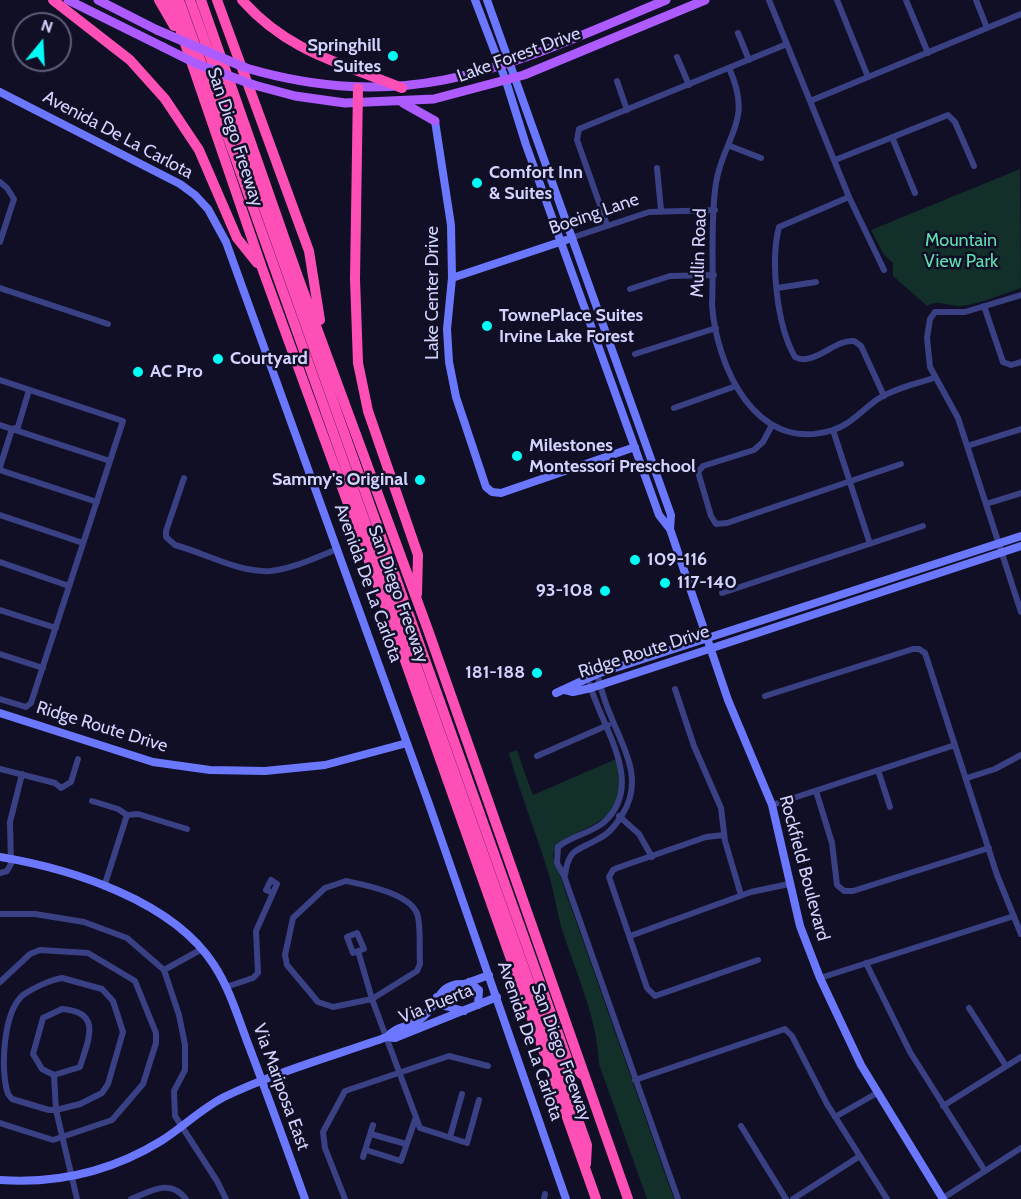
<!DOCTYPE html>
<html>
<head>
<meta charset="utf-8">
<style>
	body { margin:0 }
	#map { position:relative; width:1021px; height:1199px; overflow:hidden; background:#100f25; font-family:Cabin,sans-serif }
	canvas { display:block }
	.north { position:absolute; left:12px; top:12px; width:60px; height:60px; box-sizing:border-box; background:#100f25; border:2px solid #5e5d7c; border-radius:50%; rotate:18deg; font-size:16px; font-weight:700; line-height:24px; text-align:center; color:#d3d3ff }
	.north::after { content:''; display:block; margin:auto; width:21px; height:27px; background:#02fcf7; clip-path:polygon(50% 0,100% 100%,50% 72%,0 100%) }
</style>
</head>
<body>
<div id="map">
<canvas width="1021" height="1199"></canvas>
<div class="north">N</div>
</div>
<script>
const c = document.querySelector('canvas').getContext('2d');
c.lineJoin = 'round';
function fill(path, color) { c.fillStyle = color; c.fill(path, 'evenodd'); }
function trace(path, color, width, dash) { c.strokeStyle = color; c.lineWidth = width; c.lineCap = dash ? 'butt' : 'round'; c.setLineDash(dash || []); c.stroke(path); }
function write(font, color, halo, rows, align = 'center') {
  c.font = font + ' Cabin,sans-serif'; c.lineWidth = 5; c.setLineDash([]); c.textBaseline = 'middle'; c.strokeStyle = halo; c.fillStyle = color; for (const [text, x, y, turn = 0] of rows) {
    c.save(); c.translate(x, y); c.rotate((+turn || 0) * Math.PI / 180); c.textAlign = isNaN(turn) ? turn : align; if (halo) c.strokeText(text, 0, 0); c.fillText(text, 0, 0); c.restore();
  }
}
const green = new Path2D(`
	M1020,169l1,119c-19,6 -40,16 -61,18 -12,1 -21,-7 -33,0l-34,-30v-13l-9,-8 -13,-25z
	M517,750c5,16 10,29 16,45l83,-36c20,79 -56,62 -63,97l121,343h-27l-48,-135c-2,-49 -24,-92 -38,-138 -5,-18 -7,-36 -13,-54 -12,-40 -28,-78 -39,-119z`);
const street = new Path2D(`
	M769,0l80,197 35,73
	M837,0l31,77
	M906,0l22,53
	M976,0l11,28
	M738,33l11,27
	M677,57l12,28
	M729,68c25,55 -5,67 -13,115 -6,38 -2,82 -4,121 4,61 43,151 121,126 17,-5 30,-21 45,-31 17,-11 38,-15 56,-21
	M617,81l10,29
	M810,101l211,-87
	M892,137l23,56
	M730,146l31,12
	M835,160l113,-45 7,7 19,44
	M657,168l4,42
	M0,182l7,6 7,11 -14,43
	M849,197l-70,30c-9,35 -2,99 16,130 18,10 40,-18 59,-16l7,5 23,50
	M607,225l-30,-85 2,-11 208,-85
	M571,238l78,-26 66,-2
	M0,288l108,36
	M777,288l39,-6
	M630,289l40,-13 44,-1
	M1021,295l-56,17h-30l-5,7 -3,19 3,29 28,51 63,194
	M984,306l19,56 8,3 10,-3
	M635,354l81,-26
	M0,380l123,41 -92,282 -5,4 -26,-8
	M674,408l62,-22
	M0,425l110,36
	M772,425l-9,17 -9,8 -51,16 -5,6 13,44 5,8 11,-1 174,-59
	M833,430l37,114
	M967,446l54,-17
	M0,467l12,-38 6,-2 11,-37
	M0,470l97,32
	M184,478l-18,53v6l9,8c30,8 64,28 95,26 23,-2 46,-14 68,-22
	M986,504l35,-11
	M0,515l83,28
	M0,562l69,24
	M722,593l201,-67
	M0,610l56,18
	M0,654l43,14
	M590,685c12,43 57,100 13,138 -14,11 -32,13 -45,24l-1,16 7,13 114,323
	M675,689l19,57 27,62 4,33 16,54
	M765,696l148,-47h6l6,4 72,222 24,59
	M537,756l71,-31
	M0,769l55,14 6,5 10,-6 7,-23
	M878,770l12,37
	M967,778l28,-9 26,-14
	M816,791l16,52 5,42 7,6h9l136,-43
	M92,801l26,8 9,6 11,-1 49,15
	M772,805l183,-60
	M619,816l20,18 13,23
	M724,835l-18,2 -89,31 -4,2 -4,7 38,111 8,8 103,-36
	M0,873l7,-2 4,-7 -1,-42 12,-48
	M565,875c4,-29 14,-24 35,-37 10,-5 16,-14 22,-23 23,-36 1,-67 -12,-101 -6,-13 -9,-27 -13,-40
	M346,881c19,4 68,13 72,36 3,15 1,32 2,47l-3,7 -45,28 -39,8 -15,-5 -31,-37 -2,-10 8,-37 32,-30z
	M104,887l23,-72
	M0,914h35l49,8 43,16 37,32 15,45 6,30v25l-11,21 1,25 42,65 9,18
	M630,936l121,-44 38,-8
	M358,951l6,-2 -7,-16 -10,4 6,16 5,-2 14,48 48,129 47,15 12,-43
	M866,963l44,89 75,119
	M164,970l38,-21
	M62,978l40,11 11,12 10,31 -15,52 -6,9 -22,11 -24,6h-7l-37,-11 -4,-5c-8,-23 -5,-82 15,-99 10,-7 27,-15 39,-17z
	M820,978l194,-62
	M0,982l30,-28 10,-4 48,3 47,28 21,52v10l-13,41 -31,36 -59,20 -53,-17
	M226,987l27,-9 5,-5 -2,-42 21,-47 -6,-4 -5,10 7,3
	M969,1008l37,58
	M62,1009c41,3 26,31 18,58l-26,8 -12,-6 -9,-15 10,-36z
	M54,1075l2,35 21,89
	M635,1080l150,-51 7,7 35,68 60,95
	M943,1106l78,-49
	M835,1117l42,-24
	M741,1126l45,73
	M371,1134l35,10
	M450,1137l12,-43
	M366,1150l35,11 15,-44
	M363,1157l10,-32
	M943,1198l78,-50
	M131,1199c20,-8 39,-21 55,0
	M345,1199l-20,-51 -2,-16 22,-41 104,-35 39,10
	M544,1199l1,-5
	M793,1199l67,-43`);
const secondary = new Path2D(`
	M475,0l31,81 20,64 133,370 11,14 58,171 44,105 28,121 20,52 41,87 82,134
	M487,0l184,515 -1,14
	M0,92l180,92 15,11 13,14 18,33 203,562 137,395
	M435,121l16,104 1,53 -5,51 2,33 7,35 30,90 6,5 9,1 134,-46
	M452,278l114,-38
	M565,690l8,2 18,-4 430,-142
	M556,693l41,-19 424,-138
	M0,713l153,49 57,8 55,1 60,-6 82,-22
	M0,857c72,12 173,44 214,108 17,26 25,56 36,84 19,50 37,100 55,150
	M469,982l10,8 -1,15
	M459,986l30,-11
	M437,997l21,-5 5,-6
	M436,1000l5,5 23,6
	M387,1037c9,-11 21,-10 32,-17 20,-12 17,-38 45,-36
	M0,1180c57,4 112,-9 161,-39 22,-14 40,-32 63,-44 52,-25 109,-41 163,-60l8,1 102,-41`);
const primary = new Path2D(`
	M68,0l95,47
	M98,0l59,30
	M246,68c169,49 268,-5 420,-68
	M254,85l41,11 50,7 89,-4 90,-24 181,-75
	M403,103l32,18`);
const highway = new Path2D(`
	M53,0l77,60 35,39 34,51 38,88 20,25
	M159,0l15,26
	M170,0l92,268 139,381 195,550
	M179,0l408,1145 -1,19
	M190,0l379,1064 14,11
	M201,0l97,277 130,353 200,569
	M217,0l92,251 11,69
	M242,0c46,52 99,63 160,88
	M358,88l-3,191 3,84 10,48 50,144 -1,39`);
const primaryBridge = new Path2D(`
	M157,30l89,38
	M163,47l34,17 57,21`);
const markers = [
	[393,56,6,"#02fcf7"],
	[477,183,6,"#02fcf7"],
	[487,326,6,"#02fcf7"],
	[218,359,6,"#02fcf7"],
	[138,372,6,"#02fcf7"],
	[517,456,6,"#02fcf7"],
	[420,480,6,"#02fcf7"],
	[635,560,6,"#02fcf7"],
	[665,583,6,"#02fcf7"],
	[605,591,6,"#02fcf7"],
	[537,673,6,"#02fcf7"]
];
const poiNames = [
	["Springhill",381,46,"right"],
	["Suites",381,67,"right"],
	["Comfort Inn",489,173],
	["& Suites",489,194],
	["TownePlace Suites",499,316],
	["Irvine Lake Forest",499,337],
	["Courtyard",230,359],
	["AC Pro",150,372],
	["Milestones",529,446],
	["Montessori Preschool",529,467],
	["Sammy's Original",408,480,"right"],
	["109-116",647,560],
	["117-140",677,583],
	["93-108",593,591,"right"],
	["181-188",525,673,"right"]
];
const streetNames = [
	["Lake Forest Drive",519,55,-20],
	["Avenida De La Carlota",118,135,28],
	["San Diego Freeway",235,137,72],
	["Boeing Lane",594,214,-19],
	["Mullin Road",699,253,-88],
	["Lake Center Drive",433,293,-90],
	["Avenida De La Carlota",368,583,70],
	["San Diego Freeway",398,594,70],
	["Ridge Route Drive",644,652,-18],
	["Ridge Route Drive",102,727,17],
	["Rockfield Boulevard",804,868,75],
	["Via Puerta",436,1004,-22],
	["Avenida De La Carlota",530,1041,71],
	["San Diego Freeway",561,1052,70],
	["Via Mariposa East",281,1087,70]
];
const parkNames = [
	["Mountain",961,241],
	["View Park",961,262]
];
fill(green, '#122f2a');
trace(street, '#3a4084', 6);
trace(secondary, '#6b78fe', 8);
trace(primary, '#ad5bfe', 9);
trace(highway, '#fe4fb7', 10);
trace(primaryBridge, '#ad5bfe', 9);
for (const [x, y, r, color] of markers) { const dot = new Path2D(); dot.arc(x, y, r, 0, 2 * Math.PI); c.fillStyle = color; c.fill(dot); trace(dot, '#100f25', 2); }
write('bold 18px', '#d3d3ff', '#100f25', poiNames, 'left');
write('18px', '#d3d3ff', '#100f25', streetNames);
write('18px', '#5fdfb0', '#100f25', parkNames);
</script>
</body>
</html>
